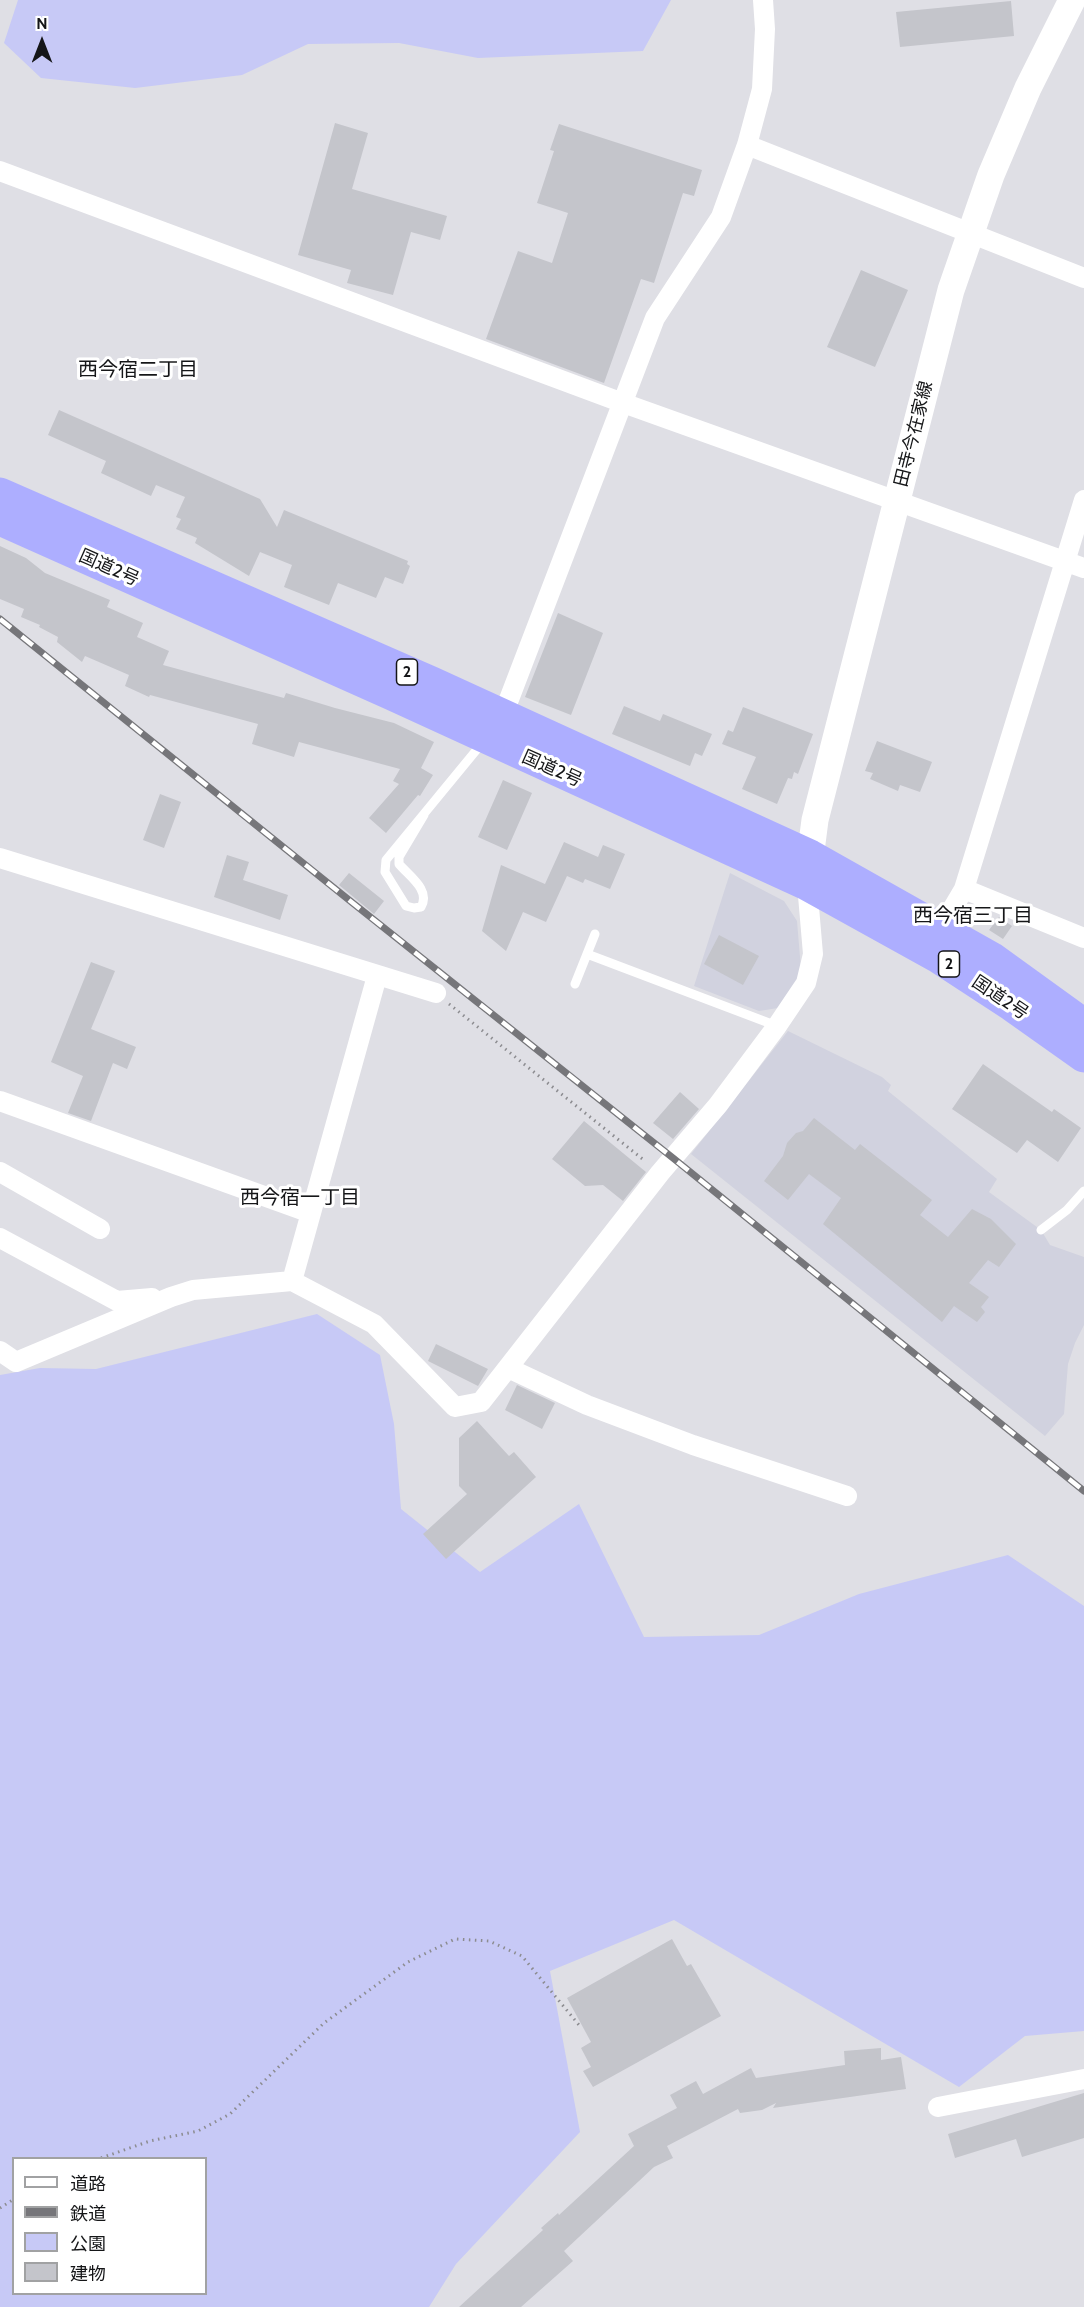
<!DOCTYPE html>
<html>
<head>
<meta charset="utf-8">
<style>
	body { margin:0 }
	#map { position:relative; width:1084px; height:2307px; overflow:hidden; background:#dfdfe5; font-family:Cabin,"Noto Sans JP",sans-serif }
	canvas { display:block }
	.legend { position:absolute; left:12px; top:2157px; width:195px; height:138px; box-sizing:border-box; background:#fff; border:2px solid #a1a2a3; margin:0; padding:8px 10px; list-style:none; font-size:18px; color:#151618 }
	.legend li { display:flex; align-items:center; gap:12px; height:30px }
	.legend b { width:30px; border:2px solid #a1a2a3 }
	.north { position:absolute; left:12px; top:12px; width:60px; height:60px; -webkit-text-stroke:4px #fff; paint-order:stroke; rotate:0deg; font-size:16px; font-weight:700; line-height:24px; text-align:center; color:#151618 }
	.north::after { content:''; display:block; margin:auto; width:21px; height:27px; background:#151618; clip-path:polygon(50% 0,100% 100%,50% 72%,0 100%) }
</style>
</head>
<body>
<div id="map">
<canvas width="1084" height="2307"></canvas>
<ul class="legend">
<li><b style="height:8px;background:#fff"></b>道路</li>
<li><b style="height:8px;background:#76767a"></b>鉄道</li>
<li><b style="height:16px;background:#c7c9f6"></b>公園</li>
<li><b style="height:16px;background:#c4c5cb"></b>建物</li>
</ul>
<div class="north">N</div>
</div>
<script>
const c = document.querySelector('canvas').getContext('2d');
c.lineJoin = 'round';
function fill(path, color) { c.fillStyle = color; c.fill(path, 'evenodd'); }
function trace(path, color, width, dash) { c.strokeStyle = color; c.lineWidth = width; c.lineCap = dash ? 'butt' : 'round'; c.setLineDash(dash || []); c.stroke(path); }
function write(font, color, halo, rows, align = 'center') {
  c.font = font + ' Cabin,"Noto Sans JP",sans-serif'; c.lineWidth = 6; c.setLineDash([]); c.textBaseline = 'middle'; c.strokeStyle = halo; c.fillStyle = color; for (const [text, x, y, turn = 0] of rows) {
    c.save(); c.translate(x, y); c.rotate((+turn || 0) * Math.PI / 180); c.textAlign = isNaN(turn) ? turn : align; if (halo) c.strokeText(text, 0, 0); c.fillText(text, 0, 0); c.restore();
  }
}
const built = new Path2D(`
	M730,873l54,28 13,20 4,48 -5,14 -18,25 -19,3 -65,-25z
	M788,1031l94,46 9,8 -3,6 109,88 -8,13 52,38 9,15 34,12v68l-9,18 -7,21 -4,50 -19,22 -354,-282z`);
const green = new Path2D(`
	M18,0h653l-28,51 -165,7 -79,-15 -91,1 -66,31 -107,13 -94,-10 -37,-35z
	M317,1314l63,41 14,69 7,85 79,63 99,-68 65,133 115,-2 100,-41 149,-39 76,51v425l-59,5 -66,51 -285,-167 -124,51 30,161 -124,132 -27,43h-429v-932l40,-7 56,1zM14,2158h192v136h-192z`);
const building = new Path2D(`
	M1011,1l3,35 -114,11 -4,-35z
	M335,123l33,10 -16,56 95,27 -7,24 -29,-8 -18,63 -46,-12 4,-13 -53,-15z
	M559,124l143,46 -8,26 -11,-3 -29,90 -13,-4 -37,104 -118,-44 32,-88 34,12 16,-50 -31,-10 17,-52 -4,-1z
	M861,270l47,20 -33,77 -48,-20z
	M59,410l201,89 17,28 7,-17 124,51 -1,3 3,2 -7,18 -18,-7 -9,21 -38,-15 -9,22 -45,-18 8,-22 -32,-13 -11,24 -54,-33 2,-5 -21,-9 5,-10 -5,-2 9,-20 -29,-12 -5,11 -50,-23 5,-12 -58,-26z
	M0,546l26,12 19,15 12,5 53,22 -3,7 36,16 -6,14 32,14 -6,14 121,33 2,-5 49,15 59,15 40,19 -13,26 12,7 -13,21 -2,-1 -32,38 -17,-15 30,-34 -6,-3 7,-12 -101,-27 -5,15 -42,-13 6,-20 -108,-29 -1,2 -24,-11 4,-11 -44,-19 -3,6 -25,-20 1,-5 -19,-10 1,-2 -19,-8 3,-8 -24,-10z
	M558,613l45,20 -32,82 -46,-18z
	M624,706l36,15 3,-7 49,20 -10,22 -7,-3 -5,13 -78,-32z
	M743,707l70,27 -15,40 -4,-2 -2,7 -4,-1 -11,26 -35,-15 14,-32 -34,-13 6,-14 5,2z
	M877,741l55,21 -12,30 -20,-7 -2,6 -28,-12 3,-6 -8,-2z
	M503,780l29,13 -25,57 -29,-13z
	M160,794l21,8 -17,46 -21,-8z
	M564,842l34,15 5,-12 22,9 -15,35 -25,-10 -2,4 -16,-7 -21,46 -23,-10 -17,39 -24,-20 19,-66 44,19z
	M227,855l22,7 -6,18 45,15 -8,25 -66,-23z
	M349,873l35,28 -10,13 -35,-29z
	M999,917l13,9 -9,13 -14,-9z
	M719,935l40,21 -16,29 -39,-21z
	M91,962l24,9 -24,58 45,18 -9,22 -14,-6 -22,58 -23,-8 15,-37 -32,-14z
	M983,1064l69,48 2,-3 27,19 -23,34 -31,-22 -10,13 -65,-44z
	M680,1092l19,17 -26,30 -20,-16z
	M814,1118l41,32 5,-6 72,56 -12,15 28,22 24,-28 19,10 25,25 -17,23 -11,-7 -19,23 20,14 -8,10 4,5 -8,10 -23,-16 -12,16 -119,-98 18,-26 -32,-24 -21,26 -24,-19 19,-25 4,-13 9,-10 7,-2z
	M584,1121l62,51 -23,29 -20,-16 -18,1 -33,-27z
	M436,1344l52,25 -10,17 -50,-25z
	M517,1385l38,18 -13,26 -37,-19z
	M477,1421l32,35 5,-4 22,25 -90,82 -23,-25 44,-40 -8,-8v-48z
	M672,1939l15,27 4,-2 30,52 -128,71 -10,-16 8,-4 -10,-19 10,-6 -24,-44z
	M881,2048v12l20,-3 5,32 -133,19 3,-5 -14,7 -22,3 -2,-4 -71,37 6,12 -19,9 -90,84 9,10 -52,46h-62l84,-77 -2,-2 17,-15 1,2 75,-69 -6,-12 49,-26 -7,-13 26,-14 7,13 48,-26 5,10 89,-13 -1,-14z
	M1084,2093v45l-62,19 -6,-18 -61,19 -7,-24z`);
const path = new Path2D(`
	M449,1004l196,157
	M101,2158l49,-17 48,-10 32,-17 94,-91 84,-61 47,-23 34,2 33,15 57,69
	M0,2208l14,-9`);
const lane = new Path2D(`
	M424,815l-25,42v7c10,12 32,26 22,43l-7,1 -8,-2 -21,-34 1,-12 97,-118
	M587,954l190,72
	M575,984l20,-50
	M1041,1230l26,-20 17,-19`);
const street = new Path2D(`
	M747,145l337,133
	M0,171l623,232 461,165
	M503,715l152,-397 66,-101 26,-72 15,-56 3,-60 -2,-29
	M0,858l436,135
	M964,889l120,49
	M941,928l23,-39 120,-389
	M0,1101l311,112
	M0,1172l100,57
	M0,1238l117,63 35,-3
	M292,1281l85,-305
	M0,1351l16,11 155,-65 22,-7 99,-9 82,43 81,83 26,-5 179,-229 58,-68 59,-79 29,-43 7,-29 -6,-70
	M508,1368l79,37 106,40 154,51
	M938,2107l146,-28`);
const secondary = new Path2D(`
	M808,874l7,-54 136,-530 40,-115 37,-87 44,-88`);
const highway = new Path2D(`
	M0,494l432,189 378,173 181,102 93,67
	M0,519l392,175 415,190 130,72 75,49 72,51`);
const rail = new Path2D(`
	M0,619l354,285 319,254 411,333`);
const shields = [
	[407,672,21],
	[949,964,21]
];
const shieldNames = [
	["2",407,672],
	["2",949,964]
];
const streetNames = [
	["田寺今在家線",914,434,-76],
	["国道2号",109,568,24],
	["国道2号",552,769,24],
	["国道2号",1000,998,34]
];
const neighbourhoodNames = [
	["西今宿二丁目",138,370],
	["西今宿三丁目",973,916],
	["西今宿一丁目",300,1198]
];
fill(built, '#d1d2df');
fill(green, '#c7c9f6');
fill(building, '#c4c5cb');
trace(path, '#8c8c90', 3, [1.5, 4.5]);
trace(lane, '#fff', 9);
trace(street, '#fff', 20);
trace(secondary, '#fff', 27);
trace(highway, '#adaeff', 33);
trace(rail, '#76767a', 7);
trace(rail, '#fff', 4.5, [14]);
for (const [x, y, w] of shields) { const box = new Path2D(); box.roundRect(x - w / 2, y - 13, w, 26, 4.5); c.fillStyle = '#fff'; c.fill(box); trace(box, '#151618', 1.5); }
write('bold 16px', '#151618', null, shieldNames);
write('18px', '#151618', '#fff', streetNames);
write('20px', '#151618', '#fff', neighbourhoodNames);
</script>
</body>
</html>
